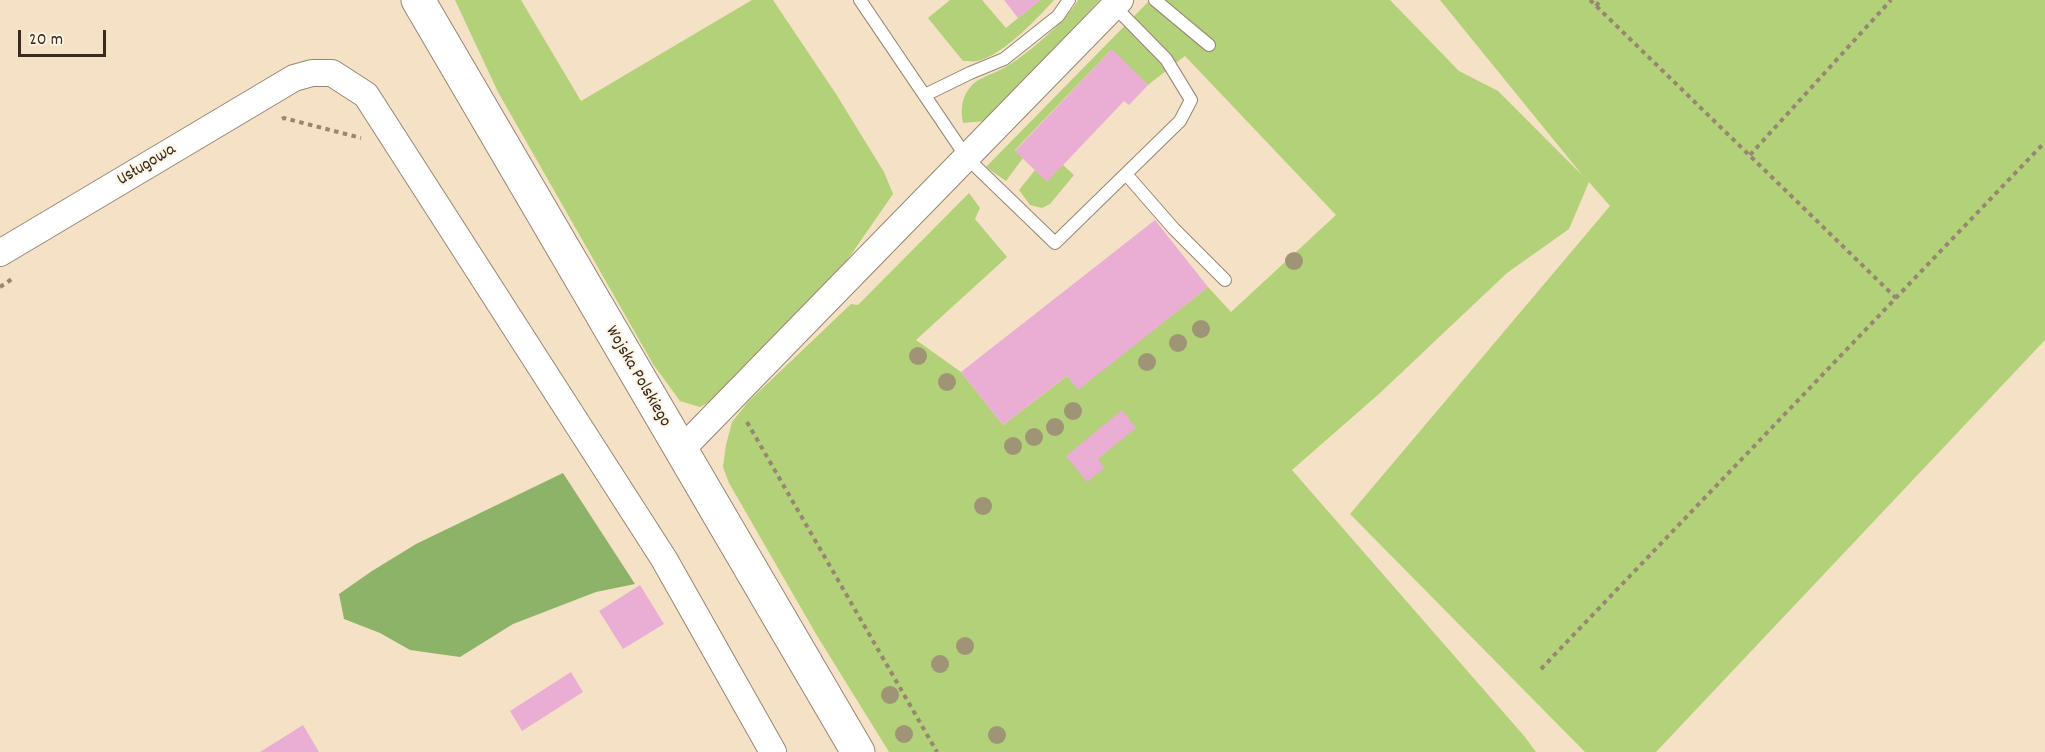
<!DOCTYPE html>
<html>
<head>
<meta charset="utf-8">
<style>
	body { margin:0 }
	#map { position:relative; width:2045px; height:752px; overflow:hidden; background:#f5e2c6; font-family:Dekko,sans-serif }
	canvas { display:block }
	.scale { position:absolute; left:18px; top:30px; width:88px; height:27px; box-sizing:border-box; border:3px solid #3b2a1e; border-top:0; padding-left:8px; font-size:18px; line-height:21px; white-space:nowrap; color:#3b2a1e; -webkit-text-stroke:4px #fcf5e5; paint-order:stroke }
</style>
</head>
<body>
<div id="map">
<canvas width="2045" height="752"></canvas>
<div class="scale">20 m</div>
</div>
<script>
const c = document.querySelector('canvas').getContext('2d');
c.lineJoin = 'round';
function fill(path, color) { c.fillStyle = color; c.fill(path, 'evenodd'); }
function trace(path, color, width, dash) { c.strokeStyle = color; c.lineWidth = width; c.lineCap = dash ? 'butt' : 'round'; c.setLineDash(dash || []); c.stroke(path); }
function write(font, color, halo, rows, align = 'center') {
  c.font = font + ' Dekko,sans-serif'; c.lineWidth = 4.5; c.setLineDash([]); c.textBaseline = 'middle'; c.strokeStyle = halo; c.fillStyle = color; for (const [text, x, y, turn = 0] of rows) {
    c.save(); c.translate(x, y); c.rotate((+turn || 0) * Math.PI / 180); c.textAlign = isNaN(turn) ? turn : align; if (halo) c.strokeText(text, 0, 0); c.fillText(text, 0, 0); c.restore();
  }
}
const green = new Path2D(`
	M455,0h66l60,101 171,-101h21l63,94 48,78 9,22 -61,88 -110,113 -22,12 -20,-6 -27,-37 -155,-272z
	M950,0h32l24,28 34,-28h14c-17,19 -52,56 -77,61 -4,1 -10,0 -14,0l-35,-43z
	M1078,0h22l-115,121 -22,2c-3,-15 -1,-28 10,-39 8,-7 20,-10 29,-15 20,-10 66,-49 76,-69z
	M1150,0h240l69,71 39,20 85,85 -143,-176h605v340l-389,412h-71l-235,-238 260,-308 -21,-24 -20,47 -62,44 -127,120 -88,77 233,267 11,15h-647l-73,-118 -87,-151 -6,-16 3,-22 6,-23 16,-20 103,-98 7,1 111,-112 11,15 -5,11 32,38 -91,83 45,32 42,53 64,-49 11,13 130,-102 23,25 105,-97 -151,-159 -37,29 -37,-35 -96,100 8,8 -17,23 -20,-14z
	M1063,165l11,10 -24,29 -8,4 -12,-3 -11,-15 16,-20z`);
const forest = new Path2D(`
	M563,473l72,111 -39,8 -83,32 -53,33 -50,-7 -30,-17 -36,-14 -5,-25 33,-23 44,-27z`);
const building = new Path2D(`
	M1004,0h36l-22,18z
	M1112,49l36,36 -19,20 -5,-4 -77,81 -32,-31z
	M1155,220l53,67 -130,103 -11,-14 -64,49 -42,-53z
	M1122,410l14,18 -38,31 6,9 -17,14 -21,-26z
	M640,585l24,39 -41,25 -24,-38z
	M571,672l12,20 -61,39 -12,-20z
	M303,725l16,27h-59z`);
const path = new Path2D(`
	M1590,0l306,298
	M1596,6l5,-6
	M282,119l2,-1 77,20
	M1750,155l141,-155
	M0,287l12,-8
	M747,422l190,330
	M1541,669l504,-527`);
const service = new Path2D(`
	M860,0l107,158 88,85 125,-122 11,-21 -25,-41 -52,-53
	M1155,0l54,45
	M925,95l45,-22 34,-14 54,-43 11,-16
	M1126,174l48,55 51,51`);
const minor = new Path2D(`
	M0,253l294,-175 18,-5h20l34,22 298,464 109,193
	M680,451l440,-451`);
const secondary = new Path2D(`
	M418,0l440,752`);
const trees = [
	[1294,261],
	[1201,329],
	[1178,343],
	[918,356],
	[1147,362],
	[947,382],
	[1073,411],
	[1055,427],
	[1034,437],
	[1013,446],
	[983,506],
	[965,646],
	[940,664],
	[890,695],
	[904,734],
	[997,735]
];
const streetNames = [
	["Usługowa",147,166,-31],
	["Wojska Polskiego",637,377,60]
];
fill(green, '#b2d178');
fill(forest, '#8db368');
fill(building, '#eaadd3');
trace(service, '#988672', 14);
trace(minor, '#988672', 28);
trace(secondary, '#988672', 35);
trace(path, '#988672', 4, [4.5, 4.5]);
trace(service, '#fff', 12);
trace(minor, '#fff', 26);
trace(secondary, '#fff', 33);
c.fillStyle = '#9f9476';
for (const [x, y] of trees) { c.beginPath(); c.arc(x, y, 9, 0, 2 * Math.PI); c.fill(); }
write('18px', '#3b2a1e', '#fcf5e5', streetNames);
</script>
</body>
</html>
